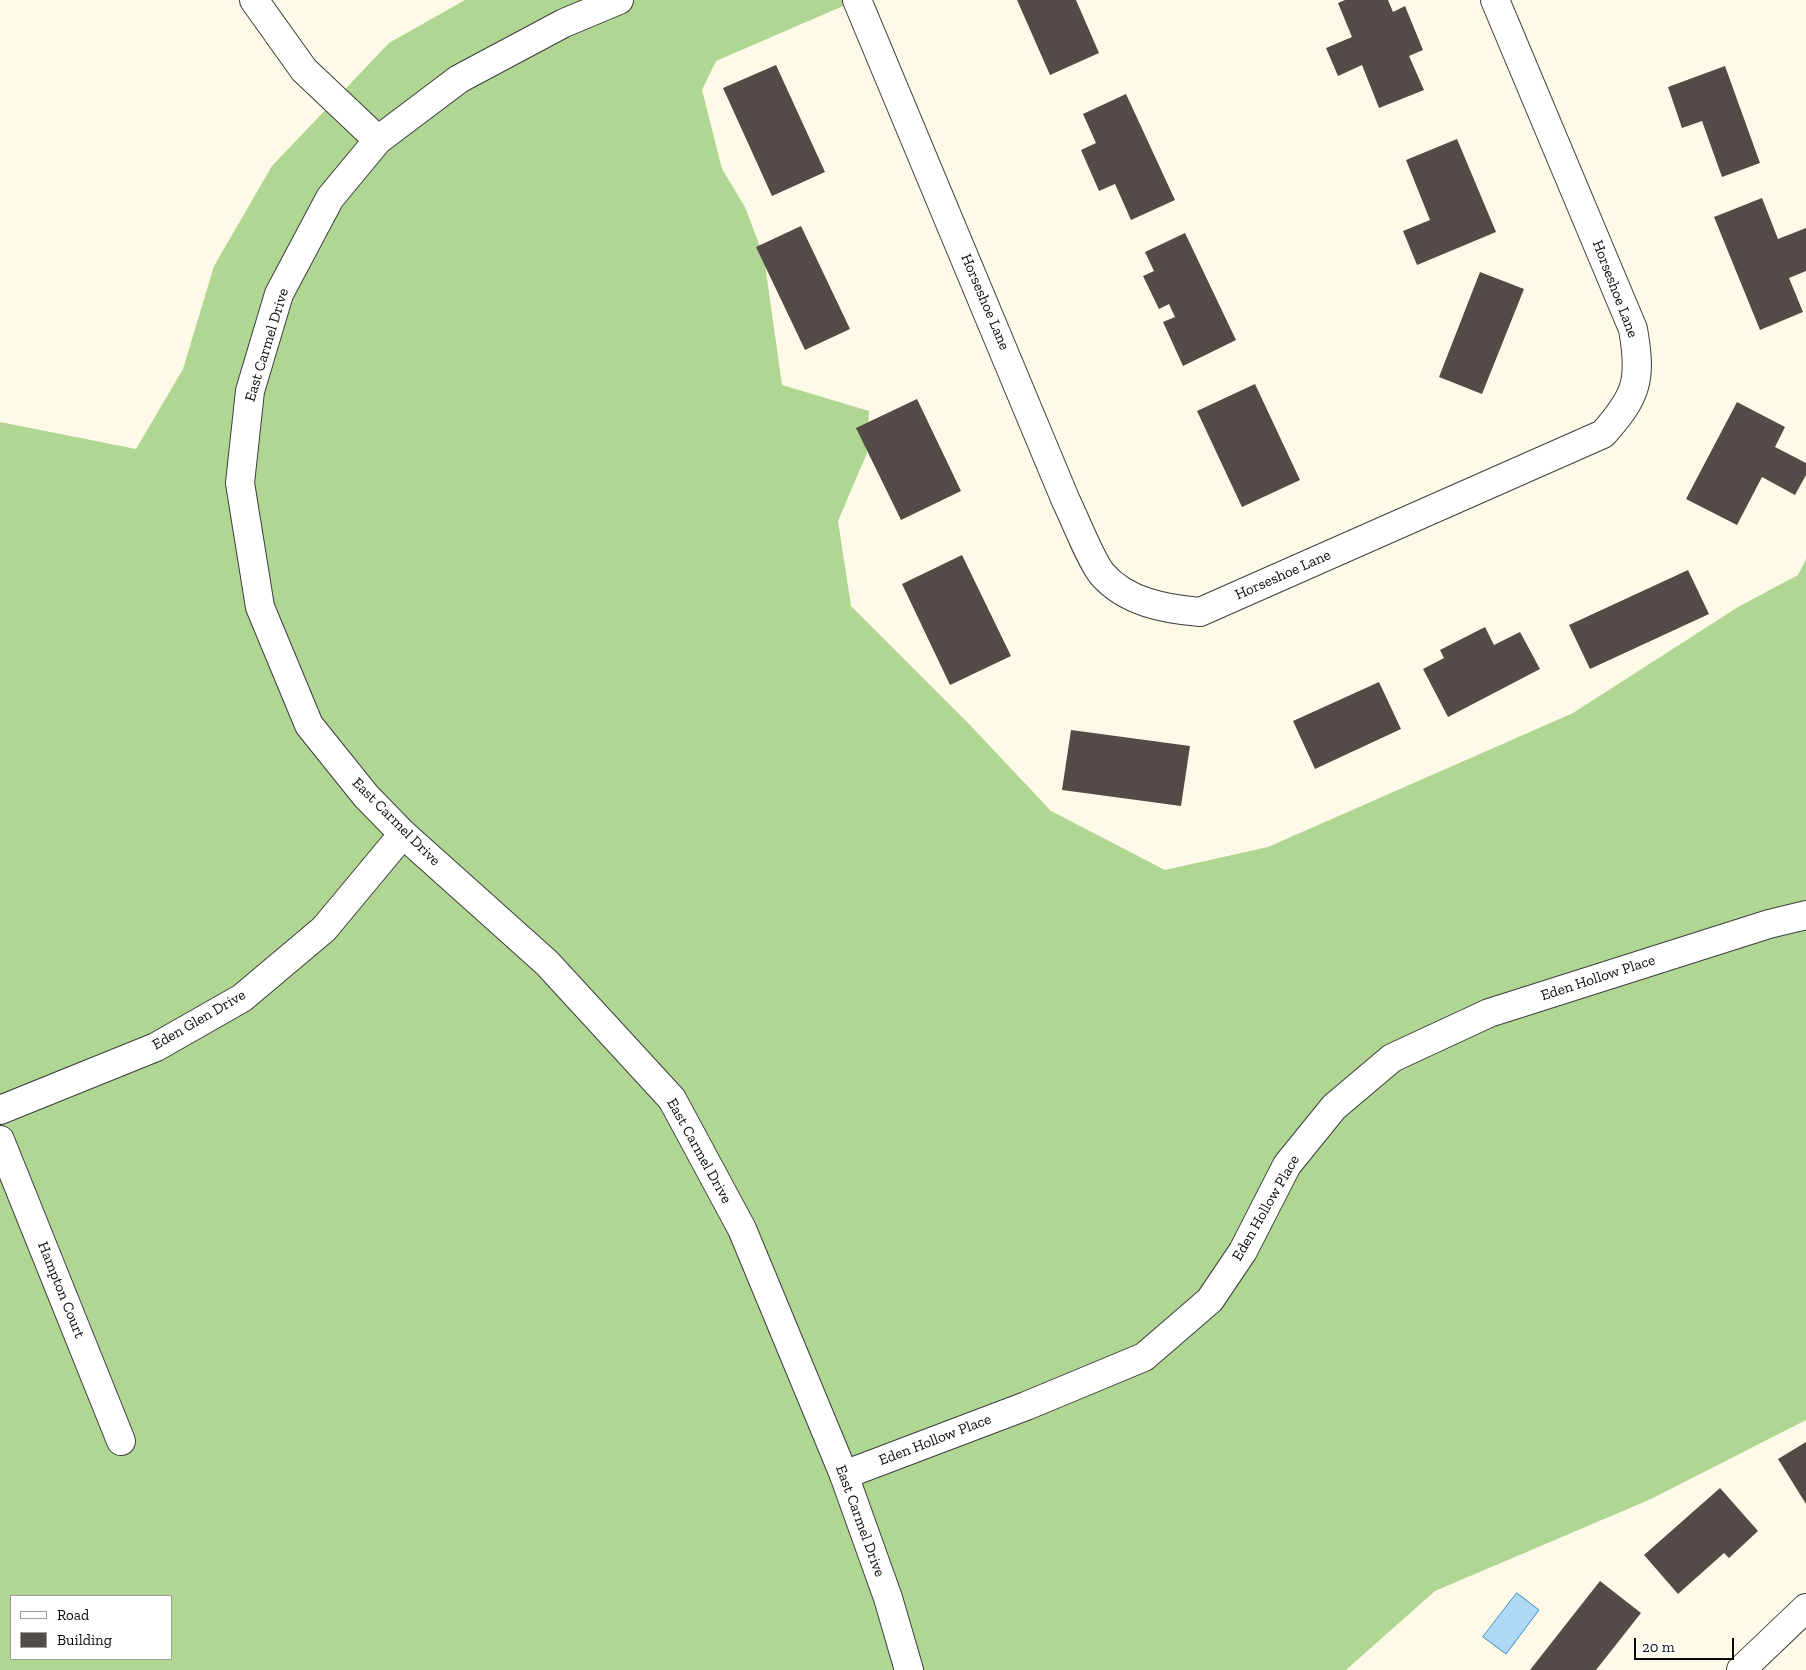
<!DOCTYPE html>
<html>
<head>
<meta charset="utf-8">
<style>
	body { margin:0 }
	#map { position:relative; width:1806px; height:1670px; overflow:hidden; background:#fefae7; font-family:"Zilla Slab",serif }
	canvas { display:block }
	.legend { position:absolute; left:10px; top:1595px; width:162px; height:65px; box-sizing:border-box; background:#fff; border:1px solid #9d9d9d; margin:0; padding:6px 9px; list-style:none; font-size:15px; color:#0a0a0a }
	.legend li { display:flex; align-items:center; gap:10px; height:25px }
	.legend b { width:25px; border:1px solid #9d9d9d }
	.scale { position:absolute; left:1634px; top:1638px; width:100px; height:22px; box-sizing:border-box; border:2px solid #0a0a0a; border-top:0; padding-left:6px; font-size:15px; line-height:18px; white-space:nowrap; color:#0a0a0a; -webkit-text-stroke:4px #fff; paint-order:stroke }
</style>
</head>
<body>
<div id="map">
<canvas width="1806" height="1670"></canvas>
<ul class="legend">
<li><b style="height:6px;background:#fff"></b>Road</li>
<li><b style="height:14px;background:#524b47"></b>Building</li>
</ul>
<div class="scale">20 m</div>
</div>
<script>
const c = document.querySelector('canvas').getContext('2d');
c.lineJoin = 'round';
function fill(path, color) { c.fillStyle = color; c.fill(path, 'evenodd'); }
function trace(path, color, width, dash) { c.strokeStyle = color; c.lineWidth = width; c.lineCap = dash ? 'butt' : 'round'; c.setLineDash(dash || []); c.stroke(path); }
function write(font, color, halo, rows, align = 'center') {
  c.font = font + ' "Zilla Slab",serif'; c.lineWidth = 5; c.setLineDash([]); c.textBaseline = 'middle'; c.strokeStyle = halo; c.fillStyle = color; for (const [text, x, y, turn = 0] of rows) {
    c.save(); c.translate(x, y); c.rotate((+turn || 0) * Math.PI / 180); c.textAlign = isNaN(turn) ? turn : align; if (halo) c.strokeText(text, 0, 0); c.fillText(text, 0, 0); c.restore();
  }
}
const forest = new Path2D(`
	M465,0h392l-141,61 -14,29 20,79 23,38 19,50 18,128 87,26 -2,42 -29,68 13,85 119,119 81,86 114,59 103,-23 305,-134 165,-106 60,-32 8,-16v861l-155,79 -216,92 -89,79h-1346v-1248l136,27 47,-80 31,-103 58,-100 117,-123zM11,1596h160v63h-160z`);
const water = new Path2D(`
	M1517,1593l22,17 -33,44 -23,-17z`);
const building = new Path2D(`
	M1017,0h59l23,53 -49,22z
	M1345,0h43l5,12 12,-6 18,44 -14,6 15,34 -45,18 -17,-43 -24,11 -12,-28 26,-11 -14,-34z
	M776,65l49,107 -53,24 -49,-108z
	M1725,66l35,97 -38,14 -20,-56 -20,7 -14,-41z
	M1126,94l49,106 -44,20 -16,-36 -16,7 -18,-41 15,-7 -13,-29z
	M1457,139l39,93 -79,33 -14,-34 27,-11 -24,-60z
	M1762,198l16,41 28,-11v43l-17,7 14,34 -43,18 -46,-113z
	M801,226l49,103 -45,21 -49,-103z
	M1185,233l51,107 -53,26 -20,-44 12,-5 -6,-13 -10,5 -16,-33 11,-5 -9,-19z
	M1480,272l44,17 -42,105 -43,-17z
	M1255,384l45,96 -58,27 -45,-96z
	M917,399l44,92 -60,29 -45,-92z
	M1737,402l48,25 -10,20 31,16v12l-11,20 -33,-18 -25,48 -51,-26z
	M962,555l49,101 -61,29 -48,-101z
	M1688,570l21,44 -119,55 -21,-44z
	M1485,627l9,18 26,-13 20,37 -92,48 -25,-48 21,-11 -4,-8z
	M1379,682l22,47 -86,40 -22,-48z
	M1071,730l119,16 -9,60 -119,-16z
	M1806,1442v62l-28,-45z
	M1720,1488l38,43 -29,27 -5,-5 -46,41 -34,-39z
	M1600,1581l41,32 -45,57h-66z`);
const minor = new Path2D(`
	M254,0l50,70 74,70
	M857,0l209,501c9,18 25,60 36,73 24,28 63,35 98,38l403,-178c34,-38 39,-54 30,-105l-138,-329
	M0,1110l156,-63 86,-49 82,-69 79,-95
	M0,1140l121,301
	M844,1475l182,-69 118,-49 66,-57 33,-49 44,-86 47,-58 58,-49 97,-45 280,-89 37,-9
	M1741,1670l65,-62`);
const tertiary = new Path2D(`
	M619,0l-55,23 -105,56 -81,61 -48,58 -51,96 -29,97 -10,92 20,124 49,118 57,71 37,38 144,129 125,136 70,130 102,246 44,123 21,72`);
const streetNames = [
	["Horseshoe Lane",1615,289,69],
	["Horseshoe Lane",985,302,67],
	["East Carmel Drive",267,345,-73],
	["Horseshoe Lane",1283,575,-24],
	["East Carmel Drive",396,822,45],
	["Eden Hollow Place",1598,978,-18],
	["Eden Glen Drive",199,1020,-30],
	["East Carmel Drive",699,1151,61],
	["Eden Hollow Place",1266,1208,-60],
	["Hampton Court",61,1290,68],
	["Eden Hollow Place",935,1440,-21],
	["East Carmel Drive",860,1521,70]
];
fill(forest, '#b0d693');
fill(water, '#aed9f4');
trace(water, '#378cc8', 1);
fill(building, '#524b47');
trace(minor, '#3d3d3d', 30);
trace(tertiary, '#3d3d3d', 30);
trace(minor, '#fff', 28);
trace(tertiary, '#fff', 28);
write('15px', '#0a0a0a', '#fff', streetNames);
</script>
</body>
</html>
